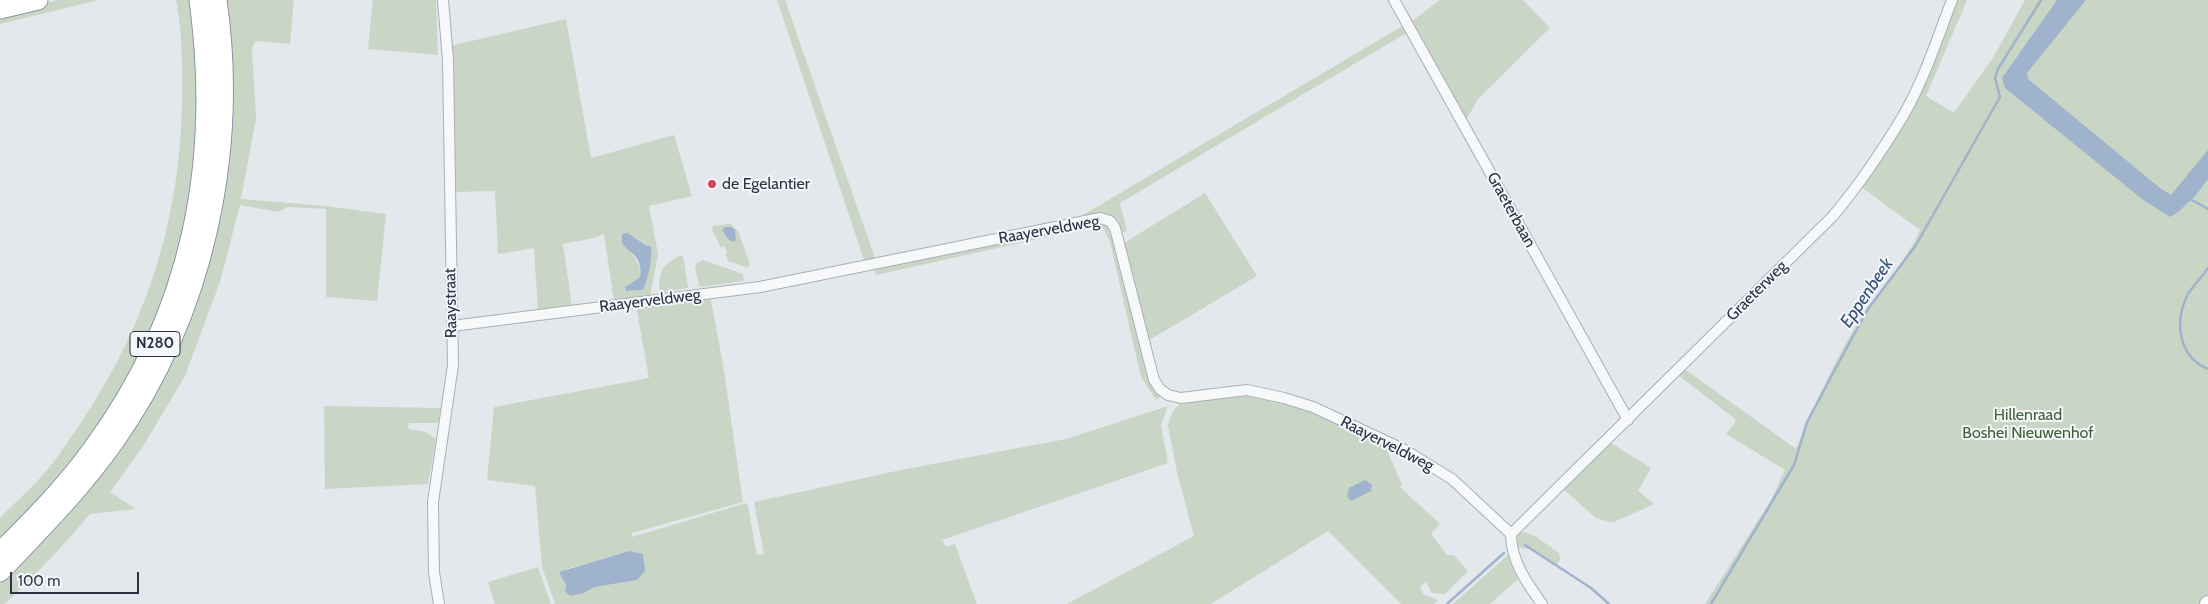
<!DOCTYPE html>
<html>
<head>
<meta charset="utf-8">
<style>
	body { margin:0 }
	#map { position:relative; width:2208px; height:604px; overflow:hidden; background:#e4e7ec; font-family:Cabin,sans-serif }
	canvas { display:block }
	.scale { position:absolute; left:10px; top:572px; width:129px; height:22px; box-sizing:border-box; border:2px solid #2b3445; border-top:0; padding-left:6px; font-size:15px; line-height:18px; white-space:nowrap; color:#2b3445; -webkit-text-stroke:4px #f4f6f9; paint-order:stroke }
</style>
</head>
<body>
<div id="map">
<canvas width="2208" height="604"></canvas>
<div class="scale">100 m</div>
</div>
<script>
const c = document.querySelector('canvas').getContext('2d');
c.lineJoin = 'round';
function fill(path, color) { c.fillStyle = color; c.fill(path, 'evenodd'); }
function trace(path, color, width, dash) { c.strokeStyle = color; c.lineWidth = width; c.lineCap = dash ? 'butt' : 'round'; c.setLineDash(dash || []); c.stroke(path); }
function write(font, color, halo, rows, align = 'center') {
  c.font = font + ' Cabin,sans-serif'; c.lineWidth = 4; c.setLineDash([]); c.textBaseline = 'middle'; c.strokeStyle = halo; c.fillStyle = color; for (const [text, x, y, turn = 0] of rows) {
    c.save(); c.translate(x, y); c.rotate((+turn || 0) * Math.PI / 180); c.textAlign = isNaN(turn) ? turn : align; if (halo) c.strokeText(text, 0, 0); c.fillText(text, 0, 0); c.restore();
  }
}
const green = new Path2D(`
	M59,0h40l-99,24v-10z
	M176,0h17l9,113 -16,126 -48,124 -38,62 -60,79 -40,37v-23c18,-19 40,-37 55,-58 84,-113 127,-228 127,-369 0,-32 0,-61 -6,-91z
	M225,0h69l-4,44 -35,-3 -3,8 4,70 -15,80 85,7 60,8 -9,87 -51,-4v-88l-38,-2 -10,5 -38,-7 -20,77 -35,94 -43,72 -32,44 26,17 -46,5 -34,39 -51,51h-5v-26l142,-168 89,-314v-50z
	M373,0h63l2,55 -70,-6z
	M777,0h8l91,261 -11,2z
	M1440,0h83l27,28 -72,71 -12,21 -53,-92 -1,-7z
	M1958,0h9l-41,96 27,16 3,-2 37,-52 32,-58h183v604h-503l66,-104 14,-30 -59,-36 9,-11v-4l-58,-45 6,-6 113,81c18,-43 38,-87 62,-127 20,-31 47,-58 62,-92l-60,-44 53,-84z
	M566,19l25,139 83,-23 18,61 -43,10 9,48 -8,43 -36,4 -10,-67 -10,4 -31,6 9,63 -34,5 -4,-64 -36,6 -3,-63 -39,1 -6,-146zM628,233l17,12 6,1 -5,39 -4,5 -16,1 3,-7 11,-7c2,-18 -9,-19 -12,-31 -1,-4 0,-10 0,-13z
	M1404,25l4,7 -288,171 7,28 -7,2c-12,-21 -13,-20 -37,-18z
	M1205,193l52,83 -111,66 -22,-99z
	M1100,221l10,4 53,170 -7,5 -15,-23 -31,-135 -7,-14 -29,3 -198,44 -2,-7z
	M730,224l8,7 12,33 -2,4 -20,-7 -2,-5 1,-4 -3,-6 -3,2 -9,-18 1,-4z
	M683,255l5,33 -24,4 -5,-3c0,-19 6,-28 24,-34z
	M703,260l40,14 1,7 -44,6 -5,-19 2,-5z
	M710,296l13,68 20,138 -107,30 -4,1v4l114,-34 2,3 9,49 7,-1 -10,-52 147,-32 165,-31 102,-33 -7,19 7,38 -226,77 4,7 9,-3 22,60h-422l-13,-37 -7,-81 -48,-6 7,-73 155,-29 -13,-72zM629,551l8,29 -42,7 -12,6 -18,-2 2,-22z
	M1235,392l72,15 77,36 18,42 -2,2 40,37 -9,10 16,21h7l14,16 -23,23 -13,-1 -6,-11 -6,4 3,8 15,6 -4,4h-33l-73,-73 -117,73h-144l127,-68 -18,-68 -8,-43 4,-12 10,-13z
	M324,406l117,2 -3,15h-29l-1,6 18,3 10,7 -8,45 -103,5z
	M1611,443l40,25 -13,23 16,13 -40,18h-4l-14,-4 -33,-29z
	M1525,532l10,4 24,17 1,7 -4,6 -27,-17 -11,-2 -2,-5 3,-9z
	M1509,554l9,25 -28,25h-37z
	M538,567l13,37h-56l-7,-22z`);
const water = new Path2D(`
	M2057,0h29l-59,73 1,6 132,109 11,7 37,-45v29l-12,16 -19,18 -7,4 -28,-18 -137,-111 -3,-10z
	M725,227h6l4,3 1,10 -3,2 -5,-3 -6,-9z
	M628,233l17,12 6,1c2,8 -3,36 -8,44l-17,1 -1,-4 15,-10c3,-21 -9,-22 -18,-34v-9z
	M1365,480l7,5 -1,6 -20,10 -4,-4 2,-9z
	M629,551l14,3 2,17 -8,9 -42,7 -12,6 -13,3 -5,-5 1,-6 -7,-13z`);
const stream = new Path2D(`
	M2190,199l18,10
	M2208,268c-6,10 -16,18 -21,28 -13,27 -8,61 21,73
	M1525,545l66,43 18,16
	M1447,604l57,-51
	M1711,604l83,-139 13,-43 45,-84 16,-29 48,-64 84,-148 -5,-19 3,-9 43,-69`);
const street = new Path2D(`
	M1394,0l234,420
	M452,326l308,-39 340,-69 10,3 5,7 39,152 6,9 8,6 13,3 66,-8 37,8 29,9 92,43 47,29 59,55
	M439,604l-5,-32 -1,-70 20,-137 -5,-305 -5,-60
	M1542,604c-15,-21 -31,-43 -31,-70l322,-318c26,-31 49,-65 70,-100 21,-36 34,-77 49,-116`);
const secondary = new Path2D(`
	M2207,604l1,-1`);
const highway = new Path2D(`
	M0,9l38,-9
	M0,552c33,-33 66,-66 93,-104 99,-135 128,-285 106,-448
	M0,572c40,-42 81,-83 114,-130 90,-127 125,-290 103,-442`);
const markers = [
	[712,184,5,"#d1495b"]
];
const shields = [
	[155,344,50]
];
const shieldNames = [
	["N280",155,344]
];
const poiNames = [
	["de Egelantier",722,184]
];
const streetNames = [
	["Graeterbaan",1511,210,61],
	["Raayerveldweg",1049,230,-10],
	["Graeterweg",1757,291,-45],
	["Raayerveldweg",650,301,-7],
	["Raaystraat",451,303,-91],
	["Raayerveldweg",1387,444,27]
];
const parkNames = [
	["Hillenraad",2028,415],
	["Boshei Nieuwenhof",2028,433]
];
const waterNames = [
	["Eppenbeek",1867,293,-56]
];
fill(green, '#c9d6c5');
fill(water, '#9fb4cc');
trace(stream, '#9fb4cc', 2.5);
trace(street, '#a9aeb7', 12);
trace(secondary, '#a9aeb7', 16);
trace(highway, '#8b94a3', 21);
trace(street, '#f7f8fa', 10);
trace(secondary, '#fff', 14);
trace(highway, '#fff', 19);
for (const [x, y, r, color] of markers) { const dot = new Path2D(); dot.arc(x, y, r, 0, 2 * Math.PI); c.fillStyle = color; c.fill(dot); trace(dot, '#f4f6f9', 2); }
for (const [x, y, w] of shields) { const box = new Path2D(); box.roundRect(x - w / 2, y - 12.5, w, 25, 4); c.fillStyle = '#f4f6f9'; c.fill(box); trace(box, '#2b3445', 1); }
write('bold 15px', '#2b3445', null, shieldNames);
write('16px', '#2b3445', '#f4f6f9', poiNames, 'left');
write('16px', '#2b3445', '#f4f6f9', streetNames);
write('16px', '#3f6138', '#f4f6f9', parkNames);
write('italic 18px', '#34527a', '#f4f6f9', waterNames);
</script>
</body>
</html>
